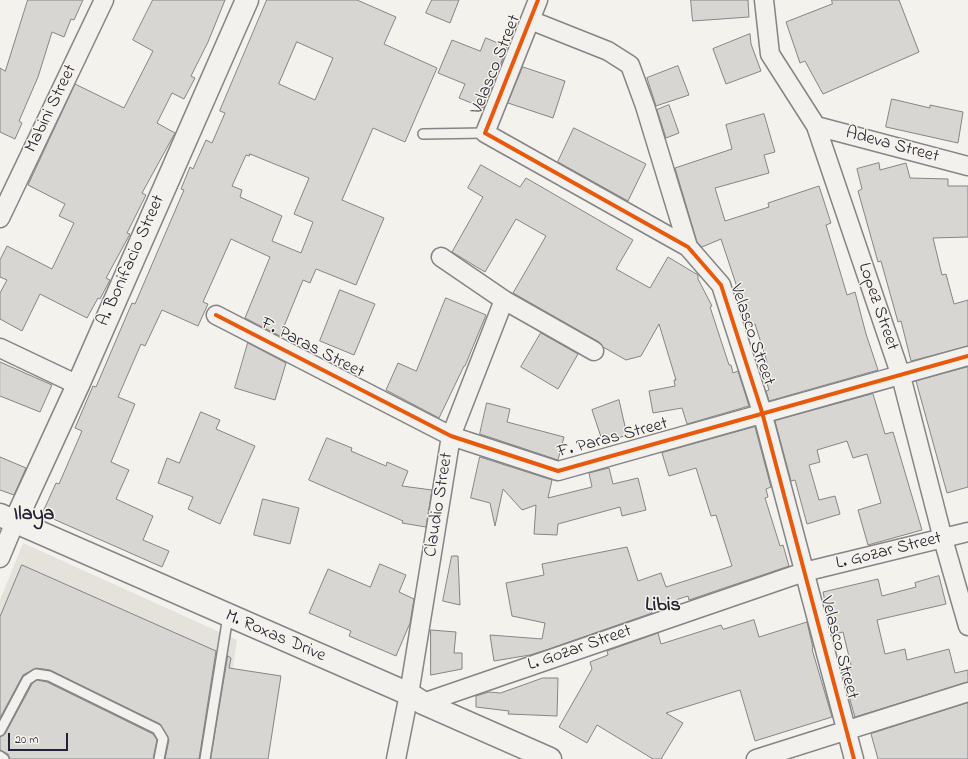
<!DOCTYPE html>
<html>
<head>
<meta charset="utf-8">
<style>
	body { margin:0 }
	#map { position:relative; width:968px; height:759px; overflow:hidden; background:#f4f2ec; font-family:"Indie Flower",sans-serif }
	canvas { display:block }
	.scale { position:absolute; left:8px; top:733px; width:60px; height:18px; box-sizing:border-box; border:2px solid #22223b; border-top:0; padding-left:5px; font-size:12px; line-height:14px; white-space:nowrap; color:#22223b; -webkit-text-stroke:3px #f7f3e8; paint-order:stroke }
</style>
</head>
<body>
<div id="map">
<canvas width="968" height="759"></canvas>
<div class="scale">20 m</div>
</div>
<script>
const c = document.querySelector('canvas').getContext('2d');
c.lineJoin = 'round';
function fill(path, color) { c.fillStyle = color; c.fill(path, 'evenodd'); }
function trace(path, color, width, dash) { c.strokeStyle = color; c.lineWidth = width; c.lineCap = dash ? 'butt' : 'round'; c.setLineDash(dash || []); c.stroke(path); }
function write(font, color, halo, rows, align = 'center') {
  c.font = font + ' "Indie Flower",sans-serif'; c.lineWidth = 3; c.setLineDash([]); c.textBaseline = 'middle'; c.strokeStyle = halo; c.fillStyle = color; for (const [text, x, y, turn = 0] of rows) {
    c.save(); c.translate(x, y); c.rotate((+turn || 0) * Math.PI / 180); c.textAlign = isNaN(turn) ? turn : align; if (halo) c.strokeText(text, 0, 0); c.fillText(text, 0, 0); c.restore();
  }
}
const built = new Path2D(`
	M23,543l214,97 -17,119h-220v-159z`);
const building = new Path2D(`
	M28,0h55l-9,20 -3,-1 -7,18 -12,-5 -14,45 -19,44 3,2 -7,16 -15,-7v-64l5,3z
	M153,0h72l-17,42 -17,34 4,2 -11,21 -12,-6 -15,30 18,10 -33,60 4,2 -19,38 3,1 -24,44 4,2 -10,19 -2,-1 -11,20 -47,-24 -18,37 -22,-12v-26l7,-13 -7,-3v-17l7,-14 45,23 22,-46 -15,-7 6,-12 -37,-19 47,-101 49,24 29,-57 -20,-11z
	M267,0h90l39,17 -12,27 53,24 -32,74 -32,-14 -31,72 42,18 -28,67 -40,-16 -6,14 -7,-3 -23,56 -35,-18 25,-61 -39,-18 -28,63 5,2 -10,22 -36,-16 -17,36 -4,-2 -23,53 17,7 -24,58 18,8 -13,29 37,17 -10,24 26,11 -7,16 -120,-53 14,-31 3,1 23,-53 -7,-3 18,-42 3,1 36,-84 3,1 49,-114 -3,-1 9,-22 3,2 13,-29 6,3 13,-30 -5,-2zM297,42l36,16 -18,42 -36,-16zM250,154l59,24 -15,36 19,8 -12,31 -29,-12 10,-25 -42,-19 2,-7 -10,-4 14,-31 3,1z
	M432,0h27l-9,23 -24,-10z
	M691,0h57l1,17 -56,4z
	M832,0h67l20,52 -96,42 -18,-33 -5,2 -14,-41 46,-18z
	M750,34l1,10 10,27 -35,13 -13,-35z
	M486,38l21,9 -23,61 -25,-10 6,-14 -27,-11 14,-33 28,11z
	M678,66l11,29 -33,11 -9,-28z
	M523,67l42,14 -12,37 -45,-15z
	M892,99l38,9v-3l33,7 -5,31 -72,-16z
	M669,105l10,28 -13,5 -9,-28z
	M764,114l11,38 -11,3 5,18 -54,15 10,33 44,-14 -1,-4 51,-17 12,37 -5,2 10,33 11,37 8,-3 11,42 12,36 -109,31 -3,-10 3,-1 -8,-26 6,-2 -12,-38 -5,2 -29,-87 -19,8 -5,-5 -22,-74 57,-19 -6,-24z
	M574,128l72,36 -18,37 -70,-39z
	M879,163l1,7 26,-7 4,15 38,1v7h20v51l-35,1 9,37 4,-1 8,30 14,-4v46l-57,15 -10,-40 -3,1 -17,-61 -3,1 -20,-71 4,-2 -5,-20z
	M481,165l39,22 6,-9 107,62 -17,29 34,19 18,-31 30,18v4l14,27 -2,1 19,58h2l2,8 5,-2 11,35 -62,18 -5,-16 -29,5 -4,-22 26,-5 -1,-6h2l-17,-56 -18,32 -15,4 -23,-13 -4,-5 -86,-49 33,-57 -30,-17 -31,53 -33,-20 31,-55 -15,-9z
	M340,290l35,14 -21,51 -34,-14z
	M446,298l40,17 -21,51h-1l-25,52 -53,-28 12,-27 18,8z
	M541,333l37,21 -20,35 -37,-22z
	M248,343l38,20 -11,37 -40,-12z
	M0,362l52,23 -12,27 -40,-16z
	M968,367v120l-21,6 -31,-112z
	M873,394l12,40 8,-2 29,98 -54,15 -10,-35 23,-7 -14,-49 -14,4 -6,-17 -30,9 3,12 -11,3 10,35 16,-4 5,18 -33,10 -12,-44 -4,1 -16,-60z
	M619,400l8,35 -24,8 -11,-33z
	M487,403l23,6 -3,13 57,15 -6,23 -78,-26z
	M201,412l19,8 -4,9 39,17 -35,78 -32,-15 5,-12 -35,-14 9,-25 12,5z
	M755,427l16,60 -5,2 2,8 -3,1 15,48 3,-1 6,21 -100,34 -1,-4 -38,12 2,5 -103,36 -19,6 -36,6 -4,-26 52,4 3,-16 -33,-7 -6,-33 38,-8 -2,-11 85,-17 11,34 23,-8 5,14 66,-21 -16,-51 -5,1 -15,-48 -27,8 -7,-23z
	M327,438l25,10 -1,3 35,15 1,-4 21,9 -6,15 30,4 -6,37 -24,-4 1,-2 -94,-41z
	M0,457l26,11 -12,27 -14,-5z
	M480,457l72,23 -4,18 44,-11 -3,-14 20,-5 4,16 25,-6 8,32 -24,6 -2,-9 -62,17 -1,11 -23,-1 2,-29 -14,5 -19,-21 -8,37 -5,-23 -19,-5z
	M263,499l36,9 -9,36 -36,-9z
	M452,556h6l2,49 -17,-4z
	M380,564l26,11 -7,17 15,7 -4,24 -14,33 -47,-20 2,-5 -42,-18 19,-44 42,18z
	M22,565l194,86 -17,108h-34l4,-19 -9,-16 -110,-54 -14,-2 -13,7 -23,43v-101z
	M939,576l7,28 -69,16 8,34 20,-5 2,11 42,-11 6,24 13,-3v12l-113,35 -13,-45 10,-3 -9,-37 -11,3 -9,-43 55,-13 4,17 34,-9 -1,-4z
	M754,620l5,17 48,-15 6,26 -1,1 20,68 -77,24 -15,-51 -74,23 17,10 -22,36h-8l-56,-34 -10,18 -28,-16 33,-58 -2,-7 18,-7 -1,-4 51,-18 3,11 60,-19 2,4z
	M431,630l25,2 -2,21h8v16l-31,6z
	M228,656l3,2 -2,10 52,8 -13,83h-57z
	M543,678h15l-1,38 -49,-2 1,-3 -33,-4v-11l13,-4 11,1z
	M37,680l10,2 106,52 4,6 -4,19h-143l-2,-5 -8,-4v-13l5,-3 27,-50z
	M968,703v56h-90l-7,-25z`);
const service = new Path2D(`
	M423,134l62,-1
	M0,731l27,-51 9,-6 13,2 108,53 6,10 -4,20
	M0,756l4,3
	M205,759l23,-143`);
const minor = new Path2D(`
	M538,0l-53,133 203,114 33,38 41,127 92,347
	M764,0l6,54 46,72 85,250 42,163 25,87
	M530,20l78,31 22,14 15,41 43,141
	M816,126l152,40
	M0,218l104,-218
	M441,257l63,43 90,51
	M216,315l235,121 107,35 410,-115
	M0,348l78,37
	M0,558l15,-36
	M423,703l381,-131 164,-40
	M396,759l13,-65 42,-258 53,-136
	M756,759l212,-67`);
const tertiary = new Path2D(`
	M15,522l63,-137 169,-385`);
const secondary = new Path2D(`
	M0,515l409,179 14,9 127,56`);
const cycleway = new Path2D(`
	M538,0l-53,133 203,114 33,38 41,127 92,347
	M216,315l235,121 107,35 410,-115`);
const streetNames = [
	["Velasco Street",497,65,-68],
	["Mabini Street",52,109,-64],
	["Adeva Street",892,146,15],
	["A. Bonifacio Street",132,261,-66],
	["Lopez Street",877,307,71],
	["Velasco Street",751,335,71],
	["F. Paras Street",312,349,27],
	["F. Paras Street",613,439,-15],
	["Claudio Street",440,505,-81],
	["L. Gozar Street",889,552,-14],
	["M. Roxas Drive",275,637,23],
	["Velasco Street",838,648,75],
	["L. Gozar Street",580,649,-19]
];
const quarterNames = [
	["Ilaya",34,516],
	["Libis",663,607]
];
fill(built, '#e5e2dc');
fill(building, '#d7d6d3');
trace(building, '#858486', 1);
trace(service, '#858486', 12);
trace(minor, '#858486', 21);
trace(tertiary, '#858486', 25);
trace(secondary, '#858486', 25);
trace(service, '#f2f1ed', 9);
trace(minor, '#f2f1ed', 18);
trace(tertiary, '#f2f1ed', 22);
trace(secondary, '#f2f1ed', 22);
trace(cycleway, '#e8590c', 4);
write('18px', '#22223b', '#f7f3e8', streetNames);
write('bold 20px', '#22223b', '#f7f3e8', quarterNames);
</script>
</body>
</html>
